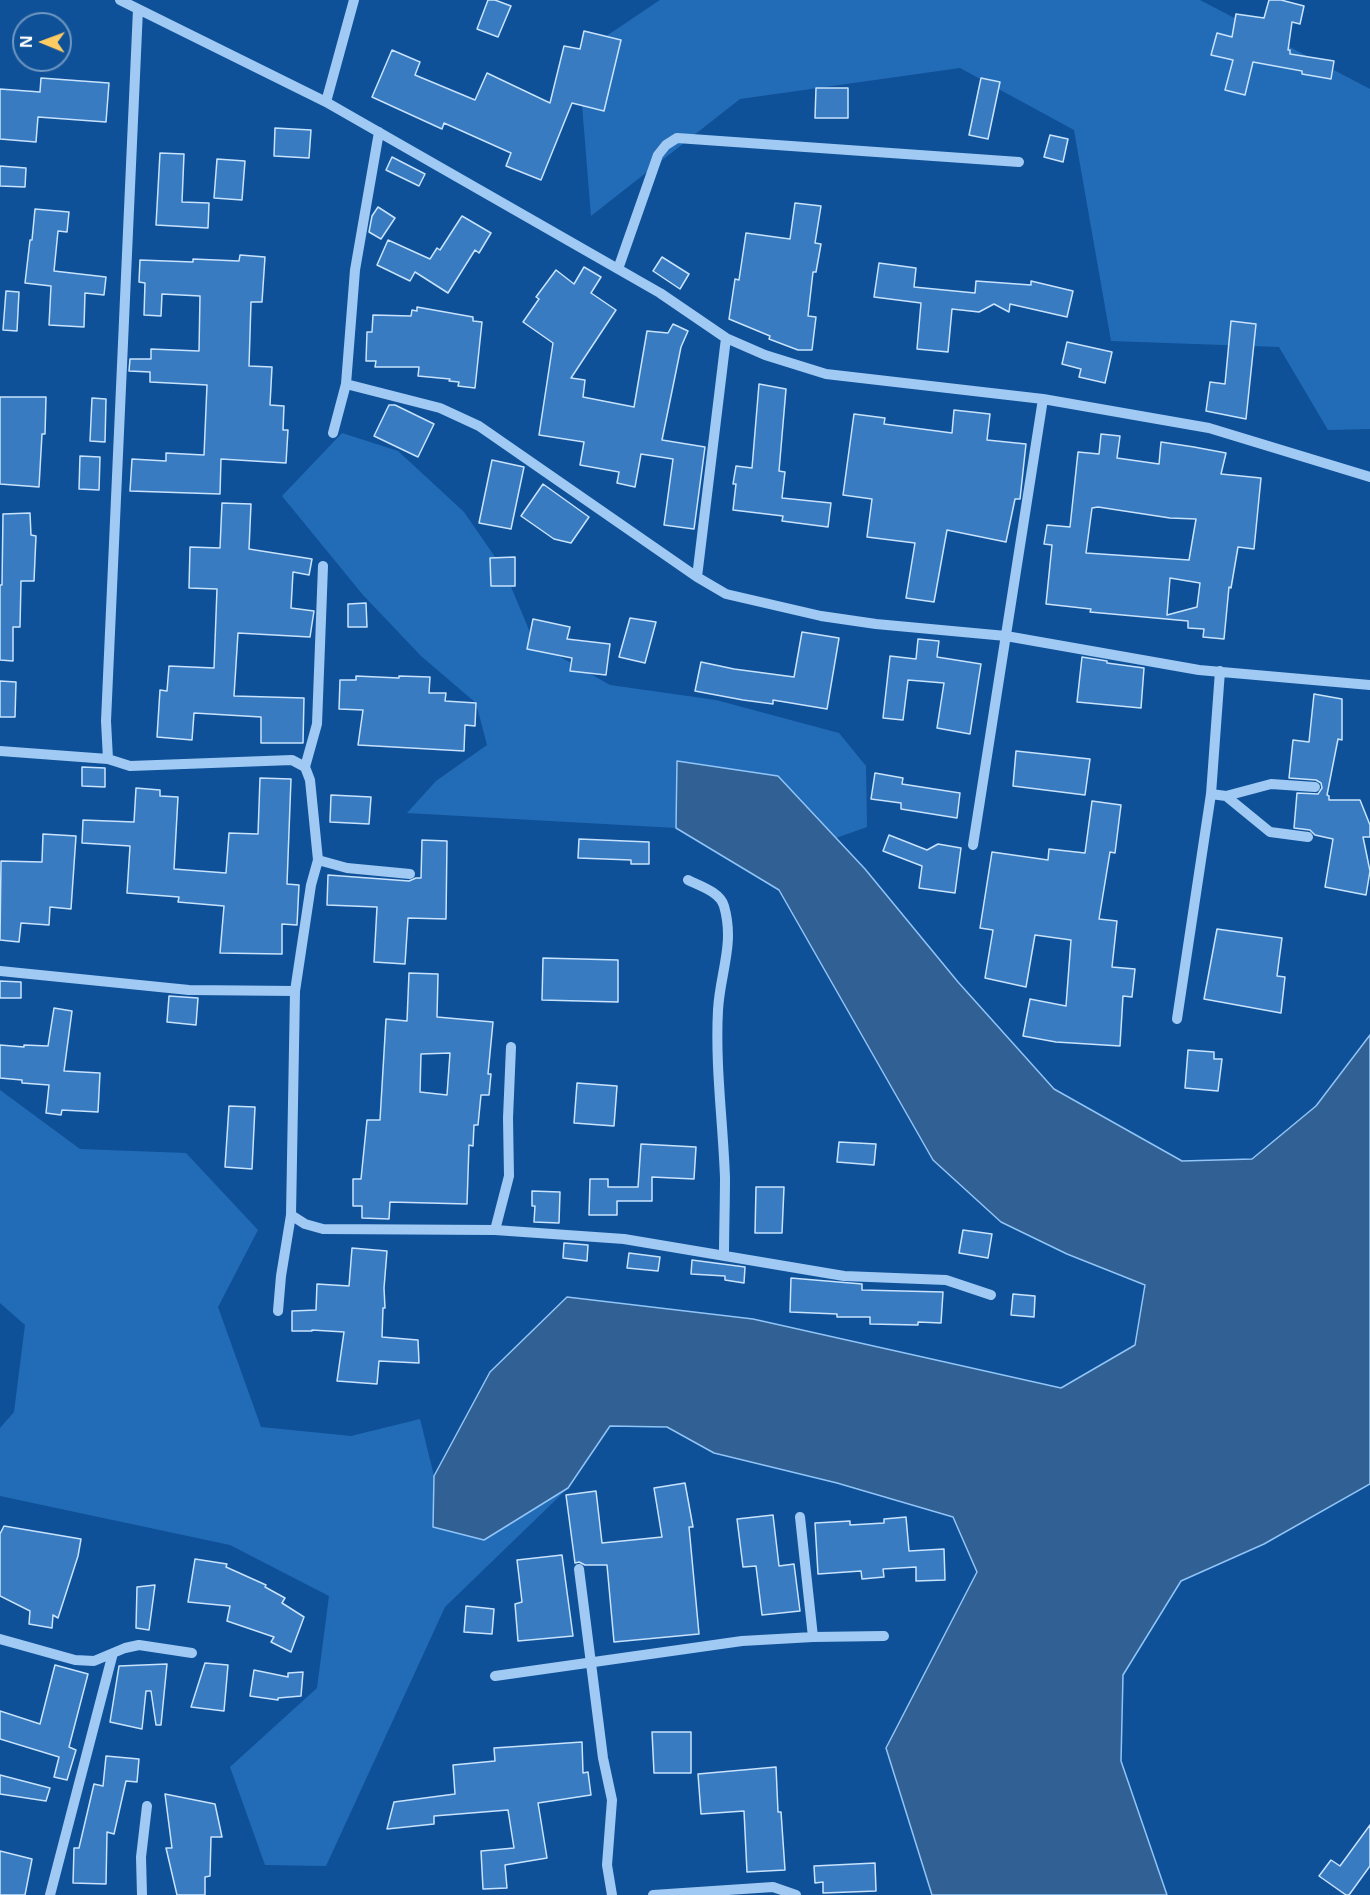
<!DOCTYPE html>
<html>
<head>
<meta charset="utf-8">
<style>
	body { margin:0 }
	#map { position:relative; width:1370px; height:1895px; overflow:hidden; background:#0f5198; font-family:"Open Sans",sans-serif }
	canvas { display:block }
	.north { position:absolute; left:12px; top:12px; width:60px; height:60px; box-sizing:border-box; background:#0f5198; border:2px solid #6f97c1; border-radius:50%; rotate:271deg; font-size:16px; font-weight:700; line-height:24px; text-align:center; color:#fff }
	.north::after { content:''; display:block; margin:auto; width:21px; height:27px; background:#ffcb63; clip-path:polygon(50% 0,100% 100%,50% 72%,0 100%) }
</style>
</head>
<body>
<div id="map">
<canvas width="1370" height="1895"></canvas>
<div class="north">N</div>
</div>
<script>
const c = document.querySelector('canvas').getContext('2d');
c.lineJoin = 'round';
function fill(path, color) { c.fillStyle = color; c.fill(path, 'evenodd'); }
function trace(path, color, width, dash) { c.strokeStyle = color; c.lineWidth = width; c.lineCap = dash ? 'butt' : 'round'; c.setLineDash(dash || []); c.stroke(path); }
const green = new Path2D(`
	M660,0h540l170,89v340l-42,1 -49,-83 -168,-6 -37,-211 -114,-62 -220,31 -149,117 -13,-161z
	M342,433l56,18 66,61 40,58 30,72 76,43 106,15 123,33 27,33 1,61 -31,11 -58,-62 -101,-14 -1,66 -269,-15 29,-32 51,-36 -11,-42 -55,-47 -58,-61 -81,-99z
	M0,1090l80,59 106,4 72,77 -40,77 43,120 90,9 69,-17 14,57 -1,50 50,14 85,-52 -123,119 -119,259 -61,-1 -35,-98 87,-79 12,-92 -99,-51 -230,-49v-68l14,-16 11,-87 -25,-22z`);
const water = new Path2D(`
	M677,761l101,15 87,93 93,113 96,107 128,72 70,-2 64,-53 54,-71v449l-106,60 -83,37 -58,94 -2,86 46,134h-235l-46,-147 91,-176 -24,-55 -116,-34 -123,-30 -47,-26 -57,-1 -42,62 -84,52 -51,-13 1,-51 56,-104 77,-75 186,22 308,69 74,-43 10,-60 -78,-31 -66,-32 -68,-62 -154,-270 -103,-62z`);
const building = new Path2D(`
	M488,0h7l16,6 -13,31 -21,-8z
	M1269,0h12l23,6 -4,18 -8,-2 -4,28h2v4l44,7 -3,18 -29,-5v-3l-49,-9 -8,33 -20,-5 8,-30 -22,-5 6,-22 15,4 4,-23 28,4z
	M584,31l37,9 -17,71 -32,-8 -31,77 -35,-14 5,-13 -67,-30 -2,6 -70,-32 20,-47 28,12 -5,13 60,25 12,-27 63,30 14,-57 16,3z
	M41,78l68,5 -3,39 -68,-5 -2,25 -36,-3v-50l40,3z
	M981,78l19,4 -12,57 -19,-4z
	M816,88h32v30h-33z
	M275,128l36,2 -2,28 -35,-2z
	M1050,135l18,4 -5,23 -19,-5z
	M160,153l24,1 -2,48 27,1 -1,25 -52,-3z
	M392,157l33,17 -6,12 -33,-16z
	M217,159l28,2 -3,39 -28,-2z
	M0,166l26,2 -1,19 -25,-1z
	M795,203l26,3 -6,37 6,1 -5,28h-3l-5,44 8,1 -4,33h-14l-29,-11 1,-3 -41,-17 6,-40 4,1 7,-47 44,6z
	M378,207l17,11 -14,21 -12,-7 3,-16z
	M35,209l34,3 -2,20 -9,-1 -4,40 52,6 -2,18 -19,-2 -1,34 -35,-2 2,-39 -26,-3 5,-43h2z
	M462,216l29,17 -12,20 -4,-3 -27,43 -33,-21 -5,9 -33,-16 11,-25 42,19 7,-11 3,2z
	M240,255l25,2 -3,45h-11l-2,64 23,1 -2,38 14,1 -1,24h5l-2,33 -65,-4 -1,35 -90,-3 2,-32 34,2v-8l38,2 3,-70 -57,-3v-10l-21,-1 1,-12h21v-10l48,2 1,-55 -38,-2 -1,22 -17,-1 1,-32 -6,-1 1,-22 53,2v-3l46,2z
	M662,257l27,17 -9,15 -27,-18z
	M879,263l37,5 -2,19 61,6 1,-12 55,4v-4l42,10 -6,26 -57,-13 -1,8 -15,-8 -15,8 -27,-3 -4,43 -31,-3 4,-46 -47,-6z
	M584,267l17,10 -10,16 25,17 -45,68 14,2 -2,17 51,10 13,-76 21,2 5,-9 15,7 -7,16 -19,93 43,7 -11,82 -30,-4 9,-66 -32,-5 -6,33 -18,-4 2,-11 -39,-7 4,-23 -45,-7 14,-92 -30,-21 16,-23 -3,-2 20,-27 18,14z
	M6,291l13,1 -2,39 -14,-1z
	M417,307l56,10v4l9,1 -7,66 -17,-2 1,-4 -10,-1 1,-2 -32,-3 1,-9h-44l1,-6h-10l1,-29h5l1,-17 38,1 1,-6 5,1z
	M1231,321l25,3 -10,95 -40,-8 4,-29 15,2z
	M1067,342l45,10 -7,31 -26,-6 2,-8 -19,-5z
	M759,384l27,5 -7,82 6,1 -3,26 49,5 -3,24 -46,-6 1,-5 -50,-6 3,-26h-3l3,-18 16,2z
	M0,397h46l-1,37h-3l-3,53 -39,-3z
	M92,398l14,1 -1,43 -15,-1z
	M389,405h6l39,19 -16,33 -44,-21z
	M954,410l36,4 -3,26 39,4 -6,55h-5l-9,43 -59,-12 -13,72 -28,-4 9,-55 -48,-6 5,-38 -29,-4 11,-81 31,4 -1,6 68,9z
	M1101,434l19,2 -3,22 42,6 2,-22 33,5 32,6 -5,21 40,4 -7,71 -16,-2 -7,41 -2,-1 -5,52 -21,-2 1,-8 -16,-1v-7l-98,-9 1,-3 -45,-5 6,-59 -8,-1 3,-19 23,2 8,-75 21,2zM1098,507l72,11 26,1 -7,41 -103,-7 6,-45zM1170,578l30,5 -3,24 -30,8z
	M80,456l20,1 -1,33 -20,-1z
	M492,460l32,7 -13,62 -32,-6z
	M543,484l46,33 -18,26 -17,-4 -33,-23z
	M222,503l29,1 -2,45 63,10 -3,16 -16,-3 -2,36 23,3 -4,26 -72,-4 -4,63 70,2 -1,45h-42v-26l-67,-4 -2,27 -35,-3 3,-47 7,1 2,-25 45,2 3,-79 -28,-1 1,-41 30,1z
	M30,513l1,22 5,1 -2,45h-13l-1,46h-7v34l-13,-1v-75h2l1,-71z
	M515,557v29h-24l-1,-28z
	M366,603l1,24h-19v-23z
	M630,618l26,4 -11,41 -26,-6z
	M533,619l37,8 -3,12 43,5 -4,31 -36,-4 2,-13 -45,-9z
	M802,632l37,6 -12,71 -54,-9v4l-30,-4 -48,-9 6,-29 33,7 60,8z
	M918,639l21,2 -2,16 44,7 -11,70 -33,-6 7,-45 -36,-3 -5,40 -20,-2 7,-62 26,3z
	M1082,657l25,4v2l37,5 -3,40 -64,-6z
	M356,676l43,2v-2l31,1 -1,16h17l-1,8 31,2 -1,23 -10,-1 -1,26 -106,-6 5,-35 -24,-1 1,-29h16z
	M0,681l16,1 -1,35h-15z
	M1314,694l28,5v41l-4,-1 -11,56 2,1v4h31l10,25v12h-7l7,34 -4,24 -41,-8 8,-48 -18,-4 -5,-5 -16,-2 3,-35 21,1 4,-6 -1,-5 -5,-3 -27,-2 4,-38 16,2z
	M1016,751l74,8 -5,36 -72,-9z
	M82,767l23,1v19l-23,-1z
	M875,773l28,5 -1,6 58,9 -3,25 -56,-9v-6l-30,-4z
	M260,778l31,1 -4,105 12,1 -2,40 -15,-1v30l-62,-1 4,-47 -46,-4 1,-5 -52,-4 3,-47 -48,-3 1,-23 51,2 2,-34 24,2v6l18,1 -4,72 52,4 3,-40 29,1z
	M331,795l40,2 -2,27 -39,-2z
	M1092,801l29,4 -6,48 -5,-1 -11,67 18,2 -5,46 23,2 -3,28 -9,-1 -3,50 -64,-4 -33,-6 7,-37 36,7 5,-66 -36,-5 -9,52 -41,-9 8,-48 -13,-2 12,-76 56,8 1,-11 36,4z
	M43,834l33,2 -5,73 -21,-2 -1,18 -28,-2 -2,19 -19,-2 1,-79 41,1z
	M889,835l38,15 11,-6 23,4 -6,45 -36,-5 3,-22 -39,-15z
	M579,839l70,3v22h-18v-4l-53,-2z
	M422,840l25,1 -1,78 -38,-1 -3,46 -31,-2 3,-55 -50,-2 1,-30 81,6 7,-3h5z
	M1217,929l65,9 -5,38 8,1 -4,36 -77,-14z
	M543,958l75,2v42l-76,-2z
	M409,973l29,1 -1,43 56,5 -5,52h3l-2,21h-8l-3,30h-4l-1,21 -4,-1 -2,59 -77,-2 -1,17 -27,-1v-12h-9v-27h8l6,-59h13l6,-101 21,2zM450,1053l-3,42 -27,-3 1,-38z
	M0,981l21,1v16h-21z
	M169,996l29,2 -2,27 -29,-3z
	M54,1008l18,3 -8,60 36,2 -2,39 -36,-2 -1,5 -15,-2 3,-28 -27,-2v-3l-22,-2v-33l24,2v-2l24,1z
	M1188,1050l26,2v7h8l-4,32 -33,-3z
	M577,1083l40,3 -3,40 -40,-3z
	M229,1106l26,1 -3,62 -27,-2z
	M839,1142l37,2 -2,21 -37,-3z
	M641,1144l55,3 -2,32 -42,-2v24h-35v14h-28l1,-36h18v8h30z
	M756,1187h28l-2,46h-27z
	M532,1191l28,1 -1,31 -25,-1 1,-16h-3z
	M963,1230l29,4 -4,24 -29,-5z
	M564,1243l24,2 -1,16 -24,-3z
	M352,1248l35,3 -3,37 1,20h-2l-1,29 36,3 1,23 -40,-2 -2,23 -40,-3 7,-49 -32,-2v1h-20v-20l24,-1 1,-26 32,2z
	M629,1253l31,4 -2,14 -31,-3z
	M692,1260l53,7 -1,16 -19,-3v-4l-34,-2z
	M791,1278l71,6v6l81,2 -2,31 -23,-1v3l-48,-1v-7h-33v-3l-47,-2z
	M1013,1294l22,2 -1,21 -23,-2z
	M685,1483l8,44h-4l10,107 -85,8 -7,-77h-22l-6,-3 -4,1 -9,-68 30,-4 6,52 60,-6 -8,-49z
	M773,1515l6,51 15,-2 6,47 -38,4 -6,-49 -13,1 -6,-48z
	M906,1517l3,34 35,-2 1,31 -29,1v-14l-33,2 1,8 -22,2 -1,-8 -43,3 -3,-51 35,-2v4l34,-2v-4z
	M4,1526l77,13 -3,17 -20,62 -5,-3 -1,13 -23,-4 1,-13 -30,-15v-62z
	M562,1555l11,81 -55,5 -3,-37 7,-2 -5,-42z
	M195,1559l32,5 -1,3 40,18 -1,2 20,11 -3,5 22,14 -13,35 -20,-10 3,-5 -47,-16 3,-15 -42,-4z
	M155,1585l-6,45 -13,-2 1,-41z
	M466,1606l28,3 -2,25 -28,-2z
	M205,1663l23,2 -4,46 -33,-4z
	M167,1664l-6,61h-5l-5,-34h-5l-4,38 -32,-7 9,-56z
	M55,1665l33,9 -19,73 7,3 -9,30 -13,-3 5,-20 -59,-18v-28l40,13z
	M254,1670l34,7v-4l15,-1 -2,24 -23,2v2l-28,-4z
	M652,1732h39v41h-37z
	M582,1742l1,31 5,-1 3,23 -53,8 9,55 -42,7 2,23 -24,1 -2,-38 33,-3 -6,-38 -74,6v8l-47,5 7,-27 61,-8 -2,-29 42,-4 -1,-13z
	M106,1756l33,3 -2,23 -11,-1 -12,53 -7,-2 -1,52 -33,-1 1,-35h5l15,-64 9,2z
	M776,1767l2,45h3l4,58 -38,2 -3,-61 -43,3 -3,-40z
	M0,1775l50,13 -4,13 -46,-7z
	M165,1794l50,10 7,33h-11l-1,39 -5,1v18h-28l-11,-47h6z
	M1370,1825v41l-21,29h-3l-27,-19 12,-16 9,6z
	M0,1851l32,8 -7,36h-25z
	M875,1863l1,28 -53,2v-11l-8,1 -1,-17z`);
const minor = new Path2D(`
	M120,0l206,102 334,191 66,45 39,17 61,19 217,25 166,29 161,49
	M326,102l28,-102
	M618,269l40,-114 8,-10 11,-7 342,24
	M346,384l94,24 39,18 218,151 29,17 95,22 55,8 130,12 193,34 171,15
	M333,433l13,-49 9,-114 24,-138
	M697,577l29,-239
	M0,751l108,8 22,7 162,-6 13,7
	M108,759l-2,-38 32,-712
	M1211,794l15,2 45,-12 44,3
	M1226,796l44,36 38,5
	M973,845l70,-446
	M318,860l29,8 63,6
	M688,880c12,6 32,12 36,26 11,38 -4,67 -6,104 -3,56 5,112 7,168 0,26 -1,52 -1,78
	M0,971l189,19 106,1
	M1177,1019l34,-225 9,-123
	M291,1215l14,9 18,5 172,1 129,9 220,37 102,4 45,15
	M495,1230l14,-54 -1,-58 3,-71
	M278,1311l3,-35 10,-61 4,-224 16,-106 7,-25 -8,-80 -5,-13 12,-43 6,-158
	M800,1517l13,120
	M579,1569l24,189 9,42 -5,65 5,30
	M0,1639l75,21 19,1 31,-13 14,-3 53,8
	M495,1676l247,-35 71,-4 71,-1
	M50,1895l63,-242
	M142,1895l-1,-38 6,-51
	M653,1895l120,-8 23,8`);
fill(green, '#226cb7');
fill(water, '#306094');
trace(water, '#91c5f8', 1.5);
fill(building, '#387bc0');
trace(building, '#c8e3fe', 1.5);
trace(minor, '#a0caf4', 10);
</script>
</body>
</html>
